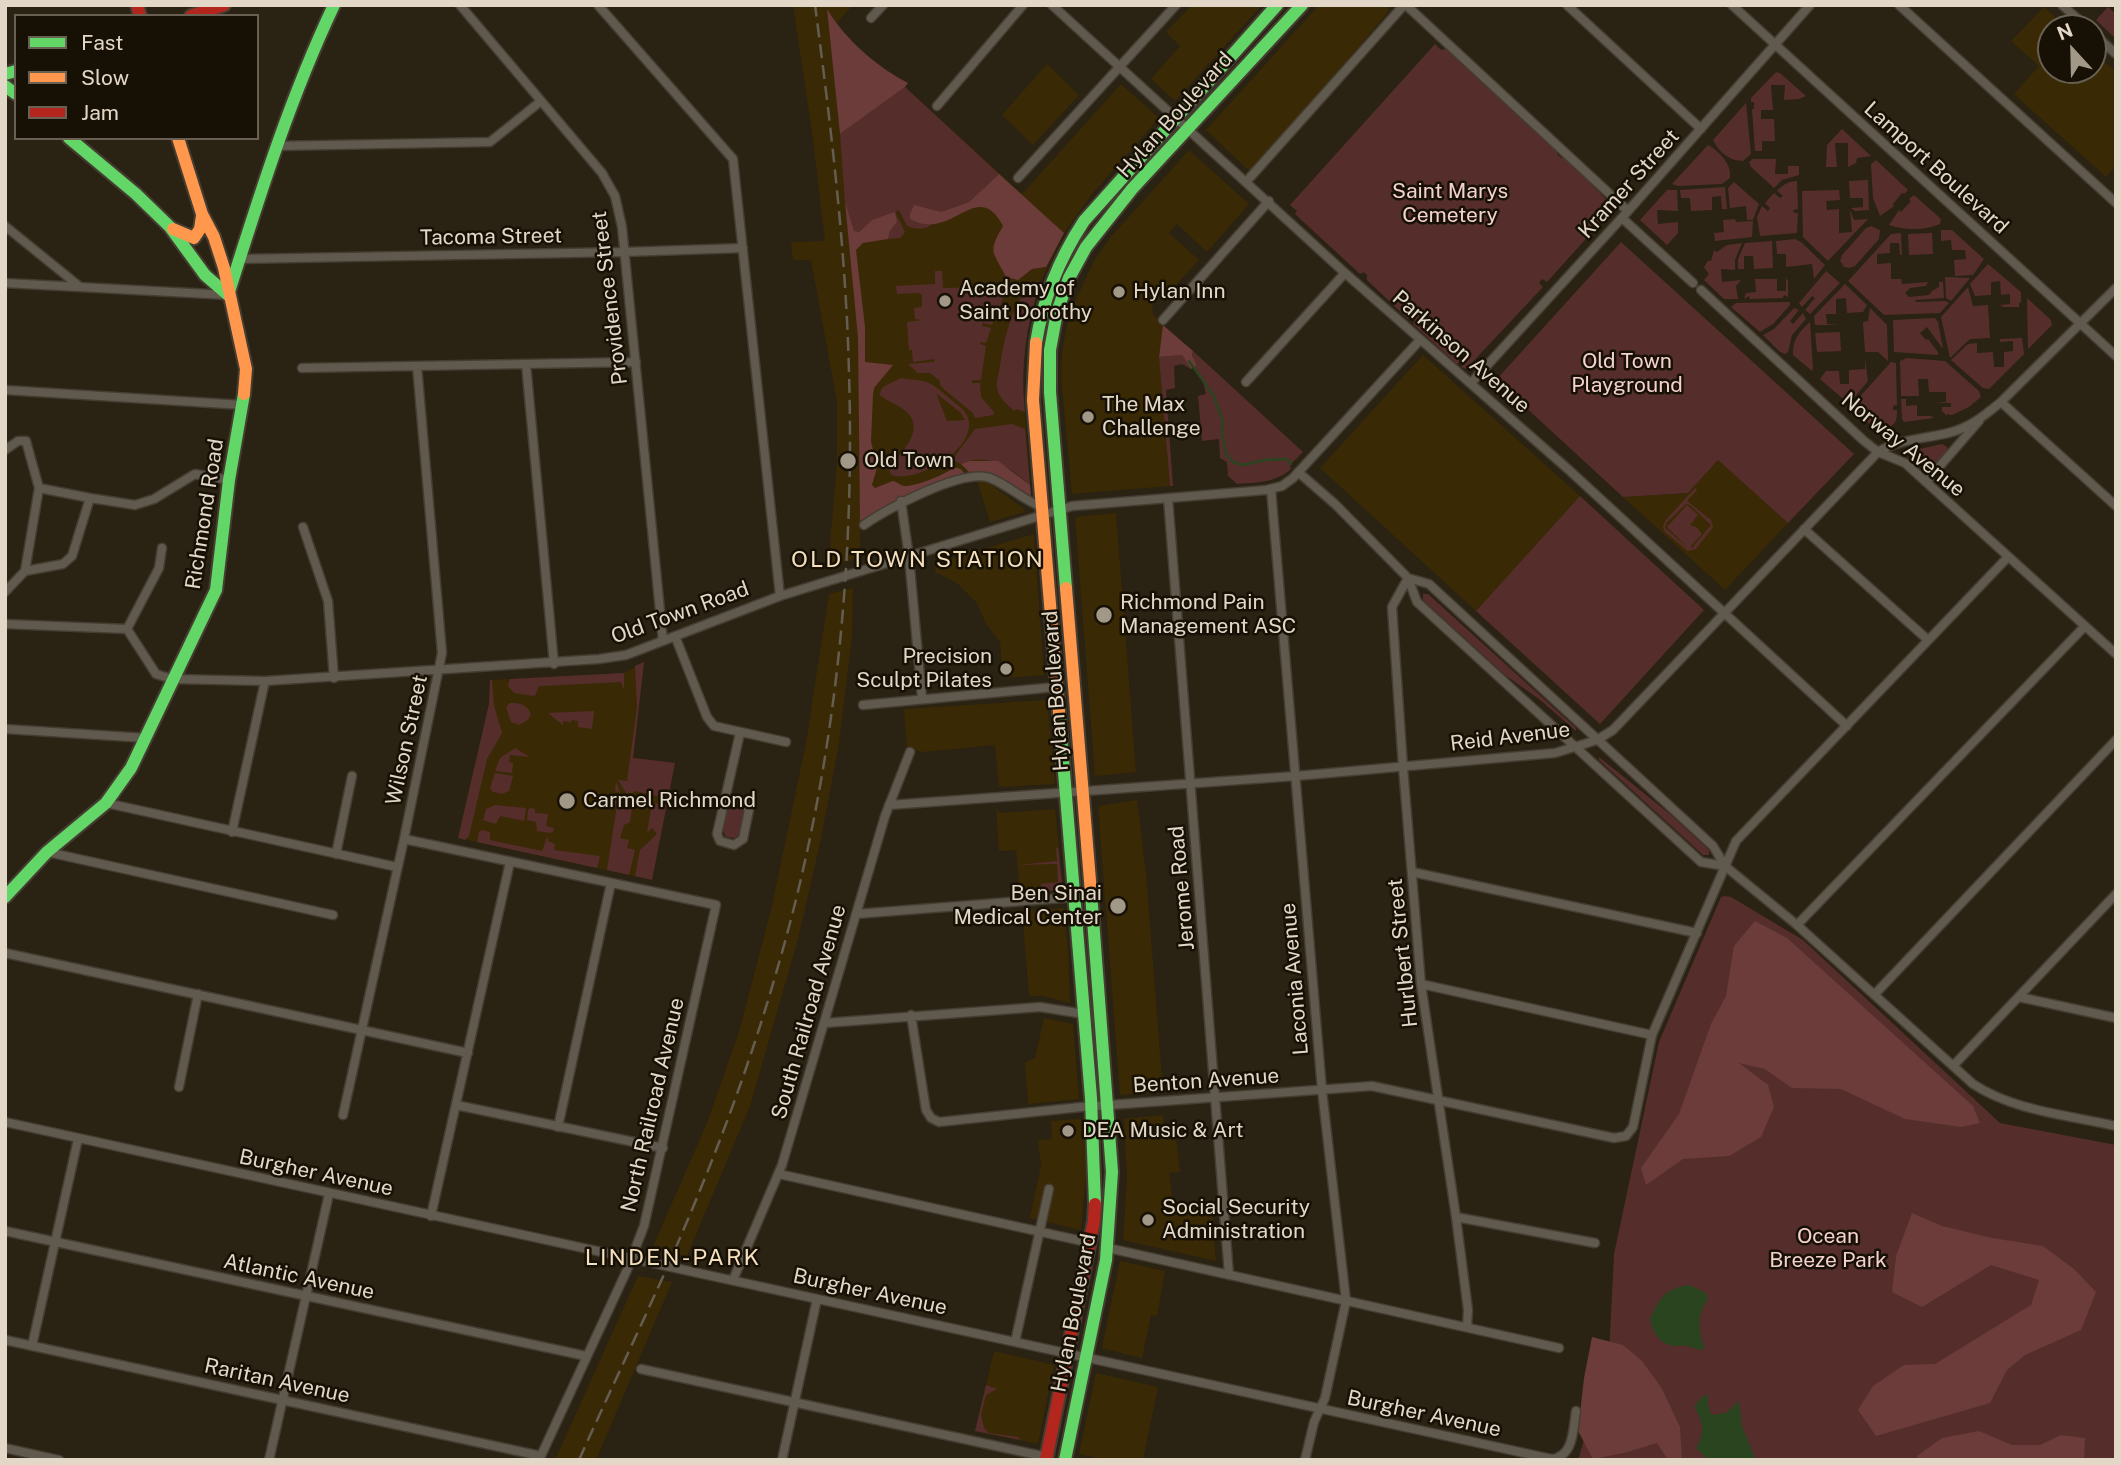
<!DOCTYPE html>
<html>
<head>
<meta charset="utf-8">
<style>
	body { margin:0 }
	#map { position:relative; width:2121px; height:1465px; overflow:hidden; background:#2a2212; font-family:"Public Sans",sans-serif }
	canvas { display:block }
	.frame { position:absolute; inset:0; border:7px solid #e3d8c8; pointer-events:none }
	.legend { position:absolute; left:14px; top:14px; width:245px; height:126px; box-sizing:border-box; background:#171005; border:2px solid #696053; margin:0; padding:9px 12px; list-style:none; font-size:21px; color:#e3d8c8 }
	.legend li { display:flex; align-items:center; gap:14px; height:35px }
	.legend b { width:35px; border:2px solid #696053 }
	.north { position:absolute; left:2037px; top:14px; width:70px; height:70px; box-sizing:border-box; background:#171005; border:2px solid #696053; border-radius:50%; rotate:338deg; font-size:19px; font-weight:700; line-height:28px; text-align:center; color:#e3d8c8 }
	.north::after { content:''; display:block; margin:auto; width:24px; height:32px; background:#a29888; clip-path:polygon(50% 0,100% 100%,50% 72%,0 100%) }
</style>
</head>
<body>
<div id="map">
<canvas width="2121" height="1465"></canvas>
<div class="frame"></div>
<ul class="legend">
<li><b style="height:9px;background:#63d668"></b>Fast</li>
<li><b style="height:9px;background:#ff974d"></b>Slow</li>
<li><b style="height:9px;background:#b3261e"></b>Jam</li>
</ul>
<div class="north">N</div>
</div>
<script>
const c = document.querySelector('canvas').getContext('2d');
c.lineJoin = 'round';
function fill(path, color) { c.fillStyle = color; c.fill(path, 'evenodd'); }
function trace(path, color, width, dash) { c.strokeStyle = color; c.lineWidth = width; c.lineCap = dash ? 'butt' : 'round'; c.setLineDash(dash || []); c.stroke(path); }
function write(font, color, halo, rows, align = 'center') {
  c.font = font + ' "Public Sans",sans-serif'; c.lineWidth = 5; c.setLineDash([]); c.textBaseline = 'middle'; c.strokeStyle = halo; c.fillStyle = color; for (const [text, x, y, turn = 0] of rows) {
    c.save(); c.translate(x, y); c.rotate((+turn || 0) * Math.PI / 180); c.textAlign = isNaN(turn) ? turn : align; if (halo) c.strokeText(text, 0, 0); c.fillText(text, 0, 0); c.restore();
  }
}
const built = new Path2D(`
	M793,5h60l-17,19 -8,-13 12,122 65,-46 117,107 99,-110 38,34 -66,75 -29,40 -23,48 -13,43 -6,52 9,120 -46,-23 -55,14 -44,18 -26,16v36l-32,11 9,-106v-60l-26,-142h-18l-2,-18 34,-1 -12,-102z
	M1192,5h70l-87,96 -24,-22 29,-33 -14,-14z
	M1319,5h67l3,6 -104,122 -35,37 -4,-2 -40,-38z
	M2044,7l24,21h-17v42h42v-19l23,21v94l-10,11 -92,-83 25,-28 -28,-25z
	M1047,64l32,31 -46,50 -31,-30z
	M1189,150l60,54 -42,48 -30,-28 -8,9 30,27 -26,28 -18,12 -3,7 1,7 10,11 -1,24 -3,4 11,133 -98,8 -11,-116 1,-26 7,-38 25,-53 16,-23z
	M1423,355l157,141 -104,115 -156,-143z
	M1718,460l70,63 -63,67 -102,-93 65,-4z
	M977,480l12,3 34,25 2,4 -35,10z
	M1116,513l20,259 -41,4 -20,-259z
	M1034,534l10,141 -41,3 -3,-36 -14,-18 -9,-21 -20,-20 -22,-11 1,-9z
	M853,588l-1,48 -13,107 -18,96 -23,100 -48,167 -63,150 -35,-7 55,-126 32,-91 33,-126 34,-163 23,-149z
	M644,662l-11,96 42,5 -23,117 -194,-42 31,-134 1,-24 134,-7z
	M1047,700l8,84 -56,3 -4,-42 -72,7 -16,-3 -3,-40z
	M1137,800l9,74 17,218 -43,3 -22,-289z
	M996,808l4,5 55,-4 8,81 -43,2 -4,-42 -17,1z
	M1064,908l4,43 2,52 -27,-7h-14l-7,-85z
	M1044,1018l29,6 6,75 -51,5 -3,-42 10,-4z
	M1163,1115l2,25 11,-1 4,33 -11,1 4,29 39,9 4,50 -93,-21 4,-63 -3,-58z
	M1080,1119l3,2 3,55 -5,54 -51,-12 11,-52 -3,-26 14,-1 -1,-18z
	M1120,1261l45,10 -8,45 -6,-1 -9,43 -40,-10z
	M638,1276l34,6 -76,178h-41z
	M994,1351l60,14 -16,79 -63,-13z
	M1096,1373l62,14 -15,73h-35l-29,-6z`);
const green = new Path2D(`
	M2108,7l8,7v25l-20,-19z
	M1435,44l6,6 6,-2 112,102 -2,4 4,4 5,-2 45,49 -3,3 2,4 -63,70 -5,-3 -3,4 4,4 -77,82 -5,-2 3,-3 -3,-3 -4,3 -44,-40 2,-4 -3,-4 -4,3 -41,-39v-5l-3,-3 -4,2 -65,-60 2,-3 -7,-6z
	M1776,72l4,1 26,23 -7,3 -15,1 1,-15h-14l2,25h-12v9h13l1,22h-13v10h-7l-3,-42h2v-7h-3v-4z
	M905,87l94,87 -30,28 -55,20 18,2c-8,6 -15,6 -25,2l-8,-16 -4,2 10,20 -5,6 -12,1 2,-8 7,-9 -25,-2 -13,12 -6,-1 -8,-29 -5,-68z
	M1746,103l5,51 -8,7c-14,0 -24,-9 -30,-21z
	M1842,129l29,27 -14,2 -1,5 -8,4v-24h-13l2,24h-11l1,-22z
	M1708,145c11,6 24,19 22,33l-8,6 -44,2 -6,-2z
	M1753,159h23l-1,15h13v-8h11v9l-17,5 -8,8 -23,-21 -2,-5z
	M1876,160l32,30 -4,4 -2,-1 -9,11 1,2 -14,10 -7,-18 -2,-34z
	M1868,180l1,30 -14,1 -4,-3 12,-1v-9h-13l-1,-17z
	M1797,181l1,28 -5,1 1,3h4l-1,20 -37,3 -3,-19 5,-11 6,5 2,-3 -5,-5 9,-10 6,5 3,-2 -6,-5c5,-6 12,-10 20,-10z
	M1734,182l25,22 -6,16h-6l-1,-14 -16,2 -2,-20z
	M1725,187l2,22h-5l-1,-13 -9,1v13l-21,1 -1,-13h-9l-1,-8z
	M1667,190h10l1,21 -21,-1 1,14 20,-2v11l-11,12 -27,-25z
	M1839,190l1,10 -14,1 1,9 12,-1v24l13,-1 -2,-22 4,10 14,-1 -40,42 -25,-24 -1,-46z
	M1914,195l27,24 -1,5c-15,7 -36,6 -51,1l10,-15 2,2 10,-11 -2,-2z
	M1735,219l1,3 17,-1 -1,16 -37,4 -1,-8 10,-1 -1,-12z
	M1871,226l9,4 -1,9 -24,27 -6,2 -5,-1 -4,-6 2,-6 24,-27z
	M1941,230h11l32,29 -11,16 -18,1 -1,-16 12,-1 -1,-9h-13l-1,-10 -10,1z
	M1901,233l1,22h-2l-1,-12h-9v10l-13,1v10l14,-1v16h10l1,5 26,-2 -2,4 -16,2 -5,5 4,4 20,-2 3,-4 7,-4v-5h4l1,16 -29,2 1,2 30,-1 3,2 -9,10 -56,2 -36,-34 43,-47z
	M1932,233l1,21 -24,1 -1,-21z
	M1795,239l6,3 24,23 -11,14 -2,-15 -26,3v-13h-9l-1,-13z
	M1772,241l1,27 -19,1 -1,-13h-9v13h-6v-10l7,-16z
	M1621,242l233,212 -66,69 -70,-63 -30,33 -65,4 -127,-117z
	M1742,243l-7,17v10l-14,-1 1,13 19,-2 -5,6 2,13h-14l-20,-19 5,-6 -5,-7 4,-6h3l3,-11 3,2 10,-7z
	M1988,264l33,28v10l-2,1v4h-16l-3,-2 10,-1v-10l-9,1 -1,-14 -9,1v13l-16,1 -5,-12z
	M935,271h7l1,17 44,-1 17,9 -12,29 -9,-2 -1,3 9,2 -5,15 -5,-1 -1,2 6,2 -5,34h-9v3h8l1,14 13,15 -1,3 -18,3 -2,-5 -27,-22 -6,-6v-4l-10,-8h-12l-10,-9 26,-2 1,-3 -22,3 -1,-12h-3l-2,-28 16,-2 -8,-1 -1,-11 8,-1v-12l-3,-2 -22,1 -1,-8 39,-2z
	M1826,271l14,12 -30,31 -5,-4 10,-12 -3,-2 -10,11 -3,-4z
	M1945,277l25,1 -19,23 -5,-3z
	M1786,278l2,3v16l-4,-2 -1,3 -33,1 -1,-3 -5,3 2,-6 10,-1 -1,-13h22v12h9z
	M1037,281h4c-15,43 -21,86 -16,131l-9,-3 -2,2c-6,-6 -16,-14 -17,-23 -1,-6 2,-15 3,-22 4,-26 13,-71 37,-85z
	M1845,284l22,21 -4,7 -16,1 -1,-15 -10,1v15h-10l1,10 12,1h-24l-1,-9z
	M1968,287l5,19 15,-1 2,33 -20,1 -20,19 -9,-41z
	M2027,298l24,22 1,5 -24,24z
	M1790,302v3l-17,19 -13,8 -29,-25 5,-4z
	M1794,308l5,2 -9,11 3,3 10,-11 3,6 -14,16 -4,17 -3,2 -5,-2 -17,-17 11,-6z
	M1870,308l17,17 1,36 -10,-9h-13l-2,-30 5,-1z
	M1935,318l3,4 5,27 -16,-22 -7,6 6,7 2,-1 10,13v3l-44,-3 -1,-32z
	M1810,322l3,47 -1,2 -19,-16c-1,-15 6,-23 17,-33z
	M1840,332l1,19 -24,1 -2,-19z
	M2022,338l2,16 -35,35 -6,-1 -32,-28 17,-16 9,-1v10l16,-1 1,15h10v-15l9,-1v-10l-13,1v-3z
	M1193,351l110,101 -13,13 1,4c-14,13 -35,14 -54,15l-9,-8 -1,-14 -7,-4 -1,-19 -17,2 -4,-45 8,-2 -3,-12 -9,-15 3,-3 -5,-7z
	M1182,355l9,14 -9,-5 -8,2 1,22 -9,2 7,96h-3l-11,-129z
	M1907,358l38,3 34,30 2,6 -12,10 -17,8 -5,-1v2l-5,-5v-4h9v-4l-19,-1h14v-10h-17l-1,-13h-10l1,17h-18l-1,-35z
	M1865,359l3,22 -19,23 -29,-25 6,-8h13l1,13h9v-14l16,-1z
	M1891,362l5,1 1,42 -4,1v4h4c0,18 -5,14 -19,22l-26,-25 1,-2 4,2 3,-3 -4,-3z
	M901,378c9,2 14,1 21,3 10,1 20,11 27,17 7,6 16,11 19,20 10,30 -51,66 -77,57l-2,-6c12,-17 40,-41 14,-60 -8,-6 -17,-8 -24,-15l4,-7zM936,393l25,20 4,7 -18,1z
	M1901,399h5v7l11,-1v11h14l3,2 -30,4 -2,-3z
	M1012,424l13,5 5,56c-19,-17 -42,-34 -69,-21l-6,-3v-5l20,-27z
	M1942,444l5,3 1,4 -18,18 -19,-18z
	M1695,488l2,2 -10,11 24,19 2,7 -17,22 -8,2 -23,-19 -2,-5 2,-6zM1686,504l4,1 21,20 -19,23 -1,-2 11,-12 -6,-7 -6,-2 8,-10 -11,-10 -20,22 21,21 -23,-20 1,-5z
	M1580,496l124,114 -104,114 -124,-113z
	M1423,594h5l148,134v3l-37,-32 -34,-24 -82,-75z
	M644,662l-11,96 42,5 -23,117 -17,-4 5,-26 17,-16 -5,-6 -5,5 5,-30 8,1 2,-7 -28,-6 -1,2h-7l-8,-13 9,1 10,-74 -2,-41z
	M624,673v17l-3,-8 -79,4h-3l-4,10 -21,-3 -6,-7 2,-7z
	M490,680h2l2,25 8,28 -15,26 -18,77 -4,4 -7,-2 31,-134z
	M510,703c9,0 17,1 21,11l-3,6 -9,5 -8,-3 -5,-15z
	M594,711l-2,18 -14,-2v-6l-6,-1 -1,2 -8,-1v4l-15,-12z
	M515,748l15,9 -20,-2 -1,7 4,1 -1,10 -17,-2 5,-13z
	M1599,757l72,58 38,35v5h-6l-104,-95z
	M495,773l18,3 -4,15 -7,3 -9,-2 -3,-4z
	M616,781l8,23 8,4 -2,14 -6,3 -4,13 9,2 -2,8 8,2 -6,25 -22,-5 10,-65 -8,-2 1,-5 8,1 1,-7 -4,-1z
	M495,805l31,3 -2,13 -24,-5 -4,8 -13,-4 3,-11z
	M734,807l8,2c4,8 1,24 -7,29l-9,-1 -3,-6 4,-20z
	M531,808l4,1v4l13,1 -2,12 8,2 -1,4 -3,1 -13,-2 -1,-9 -9,-2 1,-10z
	M482,830l8,2v8l52,11 6,-16v6l7,3 -1,6 46,6 -3,12 -120,-26 2,-10z
	M1058,847l5,43 -21,1 -1,-7 17,-2 -1,-18 -39,1 39,-4 -1,-12z
	M1725,896l6,1 72,43 197,183 116,22v315h-538l31,-104 5,-102 45,-212 62,-145z
	M986,1385l11,4 -11,6 -5,20 3,13 5,5 29,4 2,3 -45,-9z`);
const forest = new Path2D(`
	M827,9c18,30 50,58 81,74l-3,4 -65,47z
	M999,174l65,59 -18,34 -14,2 -14,11 -12,-3c-13,-27 -19,-23 -3,-51 -26,-50 -51,17 -93,-7v-5l4,-9 27,7 28,-10z
	M845,202l9,29 5,1 13,-12 23,-8 2,10 -7,9 -2,8 -25,4 -7,7 9,77v35l28,3 -19,23 -1,7 -2,46 6,27 -5,17 3,3 18,-7c4,1 7,4 11,5 11,1 43,-12 50,-19l7,2 5,7 -63,21 -43,24 -2,-183z
	M1163,325l30,26 -1,5 5,9 -6,4 -9,-14 -23,2z
	M969,461h29l32,24 1,11 -3,3 -29,-21 -28,-4 -10,-10z
	M1755,921l32,17 186,168 7,17 -19,4 -56,-8 -64,-30 -49,-1 -27,-19 -26,-6 29,22 6,22 -13,30 -32,19 -46,3 -37,26 -5,-17 38,-54 32,-90 15,-28 8,-50z
	M1912,1213l30,13 50,12 51,8 31,23 22,23 -15,38 -56,25 -18,15 -17,33 -114,33 -18,-26 15,-24 31,-21 31,-1 96,-59 8,-25 -48,-15 -69,42 -30,-15 4,-36z
	M1592,1337l31,8 19,16 19,26 19,40 2,33h-14l-11,-17 -33,10 -31,6 -15,-28 6,-53z
	M1979,1431l33,14h28l21,-10 24,3 -1,22h-166l-1,-4 25,-18z`);
const water = new Path2D(`
	M1689,1285l17,8 2,6c-11,14 -10,31 -4,47l-1,4c-7,0 -9,-3 -16,-4 -6,-1 -12,1 -17,-1 -13,-3 -17,-15 -20,-26 9,-21 16,-31 39,-34z
	M1708,1394v10l3,11 15,-2 13,-12 3,25 14,34h-48l-12,-12c9,-15 8,-26 -2,-41l6,-8z`);
const stream = new Path2D(`
	M1189,361l24,34 10,27 -1,10 4,22 7,8 10,3 21,-5 23,-1 4,5`);
const street = new Path2D(`
	M460,5l142,168 13,23 7,31 41,414
	M598,5l135,154 47,437
	M1052,5l293,268 224,197 278,256
	M1406,5l222,206
	M1567,5l134,124
	M1732,5l384,351
	M1899,5l217,198
	M2062,5l26,23
	M871,18l12,-13
	M2093,33l23,21
	M937,106l86,-101
	M275,146l215,-4 51,-41
	M1018,178l158,-173
	M1246,182l158,-177
	M1622,218l71,65
	M5,226l74,60
	M239,259l385,-7 119,-4
	M5,283l223,12
	M1701,290l162,150 15,12 27,11 211,191
	M1163,320l106,-119
	M526,364l28,300
	M302,368l334,-6
	M1246,382l99,-109
	M1471,383l157,-172 182,-206
	M5,390l238,15
	M2001,402l115,104
	M5,450l13,-9h8l13,47 -14,83 -20,21
	M1298,472l37,32 73,74 9,24 284,260 24,4
	M1926,482l53,-61
	M39,488l51,10
	M1271,489l51,601 24,211 -21,97 -11,24 -9,38
	M1168,498l61,777
	M901,501l8,56 13,141
	M864,525c22,-16 99,-57 126,-47 18,7 33,22 52,29
	M303,527l25,74 6,77
	M1804,529l124,111
	M25,571l38,-7 9,-8 18,-58 45,7 19,-6 41,-25 34,6
	M1408,578l21,6 284,262 12,20 72,59 176,159c41,27 95,31 143,42
	M1408,578l-16,29 11,160 18,217 35,233 12,93 -1,17
	M5,624l122,5
	M127,629l29,45 16,5 93,2 334,-22 27,-4 154,-59 292,-90 194,-16 16,-4 11,-8 127,-138
	M127,629l32,-61 3,-20
	M675,636l32,81 7,9 72,16
	M863,705l193,-18
	M5,729l141,9
	M727,799l17,4 5,7 -6,29 -9,6 -14,-4 -3,-7 23,-101
	M106,803l291,64
	M889,805l407,-29 259,-23 42,-13 16,-10 265,-278c21,-13 46,-13 70,-19 22,-5 37,-18 53,-31l115,-114
	M232,832l33,-151
	M404,839l312,66 -72,321 -17,44 -88,190
	M47,852l286,63
	M336,854l16,-78
	M1412,872l285,61
	M856,914l219,-17
	M1797,925l288,-299
	M5,953l463,100
	M1421,984l231,51
	M1875,994l241,-254
	M2019,997l97,21
	M911,1015l15,95 5,8 8,4 142,-15 291,-21 242,52 12,-2 7,-9 19,-92 84,-194 272,-284
	M825,1023l215,-16 44,7
	M1953,1066l163,-172
	M179,1087l19,-93
	M456,1105l207,43
	M343,1115l61,-276 38,-186 -25,-287
	M5,1122l1547,337c22,-3 21,-30 24,-48
	M558,1127l53,-244
	M779,1174l312,69
	M431,1216l79,-354
	M1456,1217l139,26
	M5,1231l581,125
	M1108,1248l451,100
	M733,1280l49,-115 103,-349 25,-64
	M5,1340l536,116
	M1015,1342l34,-153
	M32,1346l46,-207
	M641,1369l406,88
	M5,1448l54,12
	M269,1460l60,-266
	M782,1460l35,-161`);
const fast = new Path2D(`
	M5,74l11,-3
	M5,86l11,8
	M69,138l67,56 34,33 35,48 23,20
	M229,292c31,-98 61,-194 105,-287
	M1036,343c7,-45 23,-84 48,-122l193,-216
	M1066,588l-16,-196v-42l7,-38 12,-34 17,-31 46,-58 170,-184
	M1059,712l32,386 4,106
	M5,897l42,-45 59,-49 25,-35 85,-178 13,-110 15,-86
	M1065,1460l41,-200 6,-88 -21,-279`);
const slow = new Path2D(`
	M178,138l24,76 12,23 10,31 22,101 -2,25
	M173,229l21,9 6,-9 2,-13
	M1036,343l-3,57 26,312
	M1066,588l25,305`);
const jam = new Path2D(`
	M137,5l3,11
	M191,16l33,-11
	M1046,1460l48,-239 1,-17`);
const rail = new Path2D(`
	M579,1460c37,-83 77,-164 112,-248 34,-81 64,-164 88,-249 55,-191 76,-391 70,-590 -3,-122 -18,-246 -34,-368`);
const markers = [
	[1119,292,7,"#a29888"],
	[945,301,7,"#a29888"],
	[1088,417,7,"#a29888"],
	[848,461,9,"#a29888"],
	[1104,615,9,"#a29888"],
	[1006,669,7,"#a29888"],
	[567,801,9,"#a29888"],
	[1118,906,9,"#a29888"],
	[1068,1131,7,"#a29888"],
	[1148,1220,7,"#a29888"]
];
const streetNames = [
	["Hylan Boulevard",1175,115,-48],
	["Lamport Boulevard",1936,168,42],
	["Kramer Street",1629,184,-48],
	["Tacoma Street",491,237,-1],
	["Providence Street",610,298,-97],
	["Parkinson Avenue",1461,352,41],
	["Norway Avenue",1903,445,39],
	["Richmond Road",205,514,-81],
	["Old Town Road",680,613,-20],
	["Hylan Boulevard",1056,691,-94],
	["Reid Avenue",1510,737,-7],
	["Wilson Street",407,740,-78],
	["Jerome Road",1182,888,-95],
	["Hurlbert Street",1403,953,-96],
	["Laconia Avenue",1295,979,-95],
	["South Railroad Avenue",809,1012,-74],
	["Benton Avenue",1206,1081,-4],
	["North Railroad Avenue",653,1105,-77],
	["Burgher Avenue",316,1173,12],
	["Atlantic Avenue",299,1277,12],
	["Burgher Avenue",870,1292,12],
	["Hylan Boulevard",1074,1313,-79],
	["Raritan Avenue",277,1381,12],
	["Burgher Avenue",1424,1414,12]
];
const parkNames = [
	["Saint Marys",1450,192],
	["Cemetery",1450,216],
	["Old Town",1627,362],
	["Playground",1627,386],
	["Ocean",1828,1237],
	["Breeze Park",1828,1261]
];
const poiNames = [
	["Academy of",959,289],
	["Saint Dorothy",959,313],
	["Hylan Inn",1133,292],
	["The Max",1102,405],
	["Challenge",1102,429],
	["Old Town",864,461],
	["Richmond Pain",1120,603],
	["Management ASC",1120,627],
	["Precision",992,657,"right"],
	["Sculpt Pilates",992,681,"right"],
	["Carmel Richmond",583,801],
	["Ben Sinai",1102,894,"right"],
	["Medical Center",1102,918,"right"],
	["DEA Music & Art",1082,1131],
	["Social Security",1162,1208],
	["Administration",1162,1232]
];
const neighbourhoodNames = [
	["OLD TOWN STATION",918,560],
	["LINDEN-PARK",673,1258]
];
fill(built, '#3a2905');
fill(green, '#552e2c');
fill(forest, '#6b3c39');
fill(water, '#29441e');
trace(stream, '#29441e', 2.5);
trace(street, '#453d32', 11);
trace(fast, '#453d32', 16);
trace(slow, '#453d32', 16);
trace(jam, '#453d32', 16);
trace(street, '#60594e', 8);
trace(fast, '#63d668', 12);
trace(slow, '#ff974d', 12);
trace(jam, '#b3261e', 12);
trace(rail, '#645e52', 2.5, [14, 7]);
for (const [x, y, r, color] of markers) { const dot = new Path2D(); dot.arc(x, y, r, 0, 2 * Math.PI); c.fillStyle = color; c.fill(dot); trace(dot, '#171005', 2.5); }
write('21px', '#e3d8c8', '#171005', streetNames);
write('21px', '#f4d0ce', '#171005', parkNames);
write('21px', '#e3d8c8', '#171005', poiNames, 'left');
c.letterSpacing = '2px';
write('23px', '#f4dfbe', '#171005', neighbourhoodNames);
c.letterSpacing = '0px';
</script>
</body>
</html>
